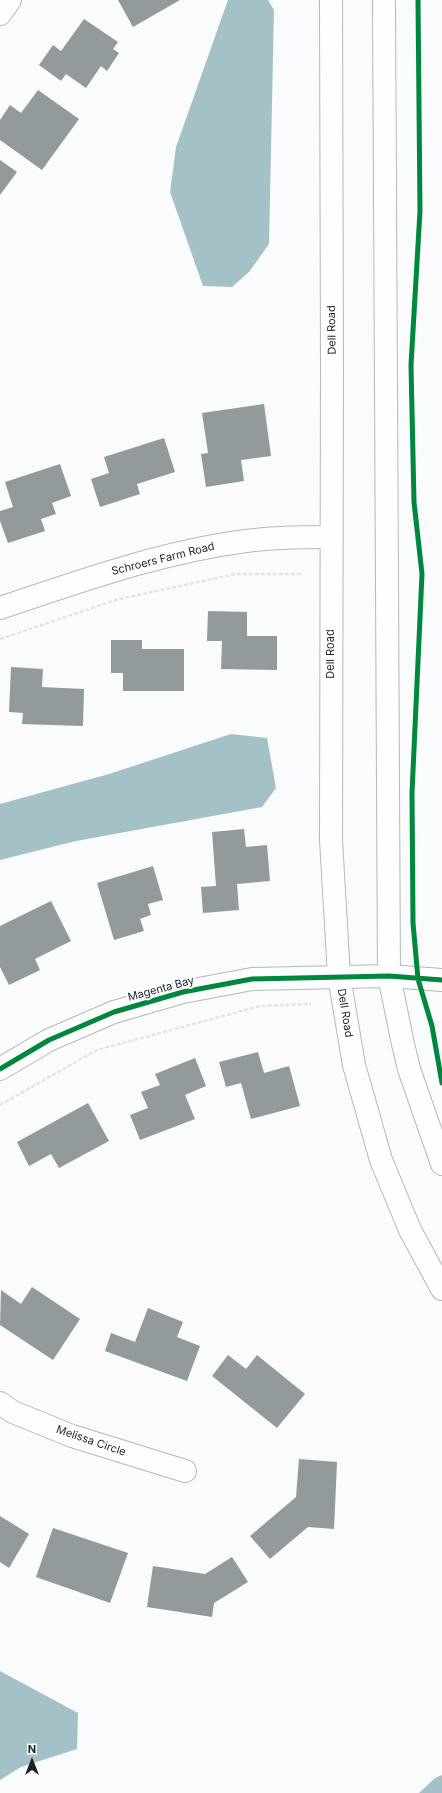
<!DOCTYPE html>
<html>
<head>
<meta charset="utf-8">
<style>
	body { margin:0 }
	#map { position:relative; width:442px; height:1793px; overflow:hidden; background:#f9fbfc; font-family:Inter,sans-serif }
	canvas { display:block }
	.north { position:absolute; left:12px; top:1741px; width:40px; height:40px; -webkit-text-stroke:3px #fff; paint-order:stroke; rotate:0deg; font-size:11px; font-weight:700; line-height:16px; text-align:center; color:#192123 }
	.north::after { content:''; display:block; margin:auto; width:14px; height:18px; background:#192123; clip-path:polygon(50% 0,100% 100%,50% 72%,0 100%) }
</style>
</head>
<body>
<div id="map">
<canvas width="442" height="1793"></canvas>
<div class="north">N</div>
</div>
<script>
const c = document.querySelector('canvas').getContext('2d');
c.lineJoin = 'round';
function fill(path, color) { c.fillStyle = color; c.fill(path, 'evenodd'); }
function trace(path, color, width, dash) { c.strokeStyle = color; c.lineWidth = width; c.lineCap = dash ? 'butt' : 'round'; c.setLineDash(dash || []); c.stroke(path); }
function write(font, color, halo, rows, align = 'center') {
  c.font = font + ' Inter,sans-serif'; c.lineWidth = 4; c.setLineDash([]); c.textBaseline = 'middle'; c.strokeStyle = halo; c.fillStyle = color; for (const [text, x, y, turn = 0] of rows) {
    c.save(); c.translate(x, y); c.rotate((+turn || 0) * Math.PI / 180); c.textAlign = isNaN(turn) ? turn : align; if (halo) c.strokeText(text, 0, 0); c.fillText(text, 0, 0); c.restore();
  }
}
const water = new Path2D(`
	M228,0h40l6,10 -5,234 -20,28 -17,15 -29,-1 -33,-94 6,-45z
	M231,734l36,4 9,50 -14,19 -186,34 -76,19v-56l109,-30z
	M0,1671l78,42 -1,36 -56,18 -21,13z
	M442,1775v18h-23l16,-15z`);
const building = new Path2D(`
	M118,0h62l-47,27z
	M84,19l34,23 -5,7 6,4 -12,18 -6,-5 -15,22 -20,-14 -5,7 -22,-16 14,-20 8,6z
	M38,90l41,29 -37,51 -42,-30v-20l10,-15 11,8z
	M0,160l17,12 -17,23z
	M264,404l7,52 -30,4 3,21 -38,6 -5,-33 7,-1 -6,-40z
	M164,438l11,34 -38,12 3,10 -40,13 -9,-28 18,-6 -5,-16z
	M60,464l11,32 -19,7 4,11 -15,5 4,12 -37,12 -8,-22v-10l13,-4 -8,-25z
	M208,611l39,1v24h30v34l-56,-1 1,-28h-15z
	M111,640h31v9h42v42h-61v-18h-12z
	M11,667l32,2 -1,18 42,2 -1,37 -61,-2 1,-11 -14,-1z
	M244,829l2,18 21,-2 3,36 -33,3 2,26 -36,3 -2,-26 15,-1 -4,-54z
	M153,866l10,34 -15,4 3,11 -11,4 4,12 -30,9 -17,-57z
	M51,901l20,40 -36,18 5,11 -31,15 -9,-18v-41z
	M258,1052l6,21 25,-7 11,40 -49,13 -10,-36 -15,4 -7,-25z
	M195,1058l11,28 -21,9 10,24 -55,21 -10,-25 18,-7 -7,-16 19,-7 -5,-11z
	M88,1103l21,38 -50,27 -8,-14 -22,12 -12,-24z
	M32,1287l48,32 -27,41 -53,-35 1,-35 20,14z
	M148,1308l35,14 -6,15 23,9 -13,35 -82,-30 6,-18 24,9z
	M228,1355l18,14 11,-14 48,39 -28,34 -65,-52z
	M299,1459l38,3 -3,67 -26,-2 -38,32 -20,-23 46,-39z
	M0,1516l29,18 -20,34 -9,-6z
	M53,1528l75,25 -18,50 -74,-26z
	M232,1557l16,25 -34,21 -2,14 -65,-10 6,-41 52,8z`);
const path = new Path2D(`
	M0,639l119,-40 117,-25h67
	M0,1105l97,-55 163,-44 51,-2`);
const minor = new Path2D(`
	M0,14l10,-14
	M0,608c81,-27 161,-56 246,-67 28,-4 57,-4 85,-4
	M0,1069l49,-29 65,-28 69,-20 69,-13 137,-3 53,4
	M0,1403l13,9 59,24 113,35`);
const secondary = new Path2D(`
	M331,0l1,367 -1,473 8,136 15,89 27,95 29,70 32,59
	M384,0l5,976 14,68 6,25 33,95`);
const cycleway = new Path2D(`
	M418,0l2,211 -9,154 3,137 8,72 -10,219 1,130 5,56 14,47 10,57
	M0,1069l49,-29 65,-28 69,-20 69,-13 137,-3 53,4`);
const streetNames = [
	["Dell Road",332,330,-91],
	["Schroers Farm Road",163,559,-14],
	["Dell Road",331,654,-90],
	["Magenta Bay",161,989,-15],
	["Dell Road",345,1013,81],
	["Melissa Circle",91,1441,19]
];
fill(water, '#a4c1c8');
fill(building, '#929a9c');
trace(minor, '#b3b8b9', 24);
trace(secondary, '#b3b8b9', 24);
trace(path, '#e4e4e4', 2.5, [4, 2]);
trace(minor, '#fefeff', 22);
trace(secondary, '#fefeff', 22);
trace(cycleway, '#00873e', 5);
write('11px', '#192123', '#fff', streetNames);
</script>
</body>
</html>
